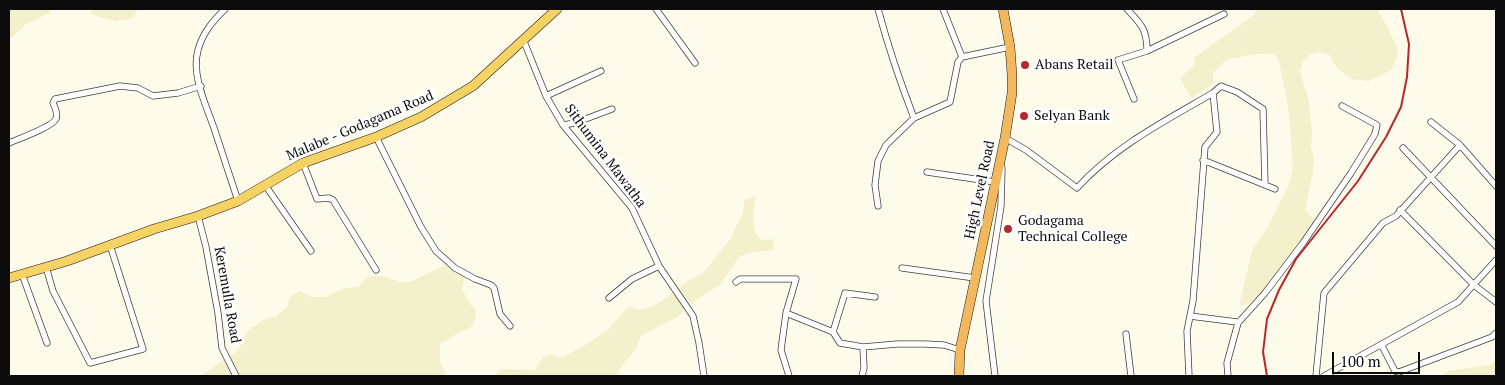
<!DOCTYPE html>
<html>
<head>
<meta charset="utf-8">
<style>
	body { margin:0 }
	#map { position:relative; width:1505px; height:385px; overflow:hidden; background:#fffbea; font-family:"PT Serif",serif }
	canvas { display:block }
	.frame { position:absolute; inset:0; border:10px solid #0b0b0b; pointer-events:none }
	.scale { position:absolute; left:1332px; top:352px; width:88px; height:22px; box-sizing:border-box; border:2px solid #0b0b0b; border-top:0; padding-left:6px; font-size:15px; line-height:18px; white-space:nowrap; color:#0b0b0b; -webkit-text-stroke:4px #fff; paint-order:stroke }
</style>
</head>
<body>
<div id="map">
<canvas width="1505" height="385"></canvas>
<div class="frame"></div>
<div class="scale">100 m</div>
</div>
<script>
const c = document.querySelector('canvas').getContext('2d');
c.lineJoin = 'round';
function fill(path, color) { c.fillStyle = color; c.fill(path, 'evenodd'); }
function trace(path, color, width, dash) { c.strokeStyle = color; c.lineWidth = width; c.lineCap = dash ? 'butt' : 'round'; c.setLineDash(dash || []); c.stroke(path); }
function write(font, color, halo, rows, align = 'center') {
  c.font = font + ' "PT Serif",serif'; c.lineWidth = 5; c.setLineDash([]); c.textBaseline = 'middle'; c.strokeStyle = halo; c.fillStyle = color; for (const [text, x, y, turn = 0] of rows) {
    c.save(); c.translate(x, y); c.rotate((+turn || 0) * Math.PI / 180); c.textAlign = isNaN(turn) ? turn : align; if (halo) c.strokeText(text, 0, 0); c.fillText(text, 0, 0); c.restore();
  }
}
const farmland = new Path2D(`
	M9,9h40l1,4 -25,12 -16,15z
	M92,9h46l-5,9 -17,3 -17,-4 -9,-4z
	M1257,9h120l10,17 11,25 -6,19 -23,11 -19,-2 -14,-12 -6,-12 -10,-3 -9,2 -8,7 -3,11 9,29 3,31 -1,16 3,12 -1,12 -8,38 9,10v3l-56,75 -14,7 -5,1 13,-56 14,-20 18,-36 6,-13 3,-16 -5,-60 -9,-43 -2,-5 -4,-3h-16l-29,5 -15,14 1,10 -23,15 -11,-20 14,-13v-7l61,-44z
	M756,196l-3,20 2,16 5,8 13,-1 1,11 -20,2 -14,4 -20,29 -21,13 -22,19 -36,19 -5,13 -14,17 -5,10h-123l6,-7 35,1 8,-13 8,-3 11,4 31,-18 16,-12 20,-22 10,4 14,-4 19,-12 15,-13 15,-7 29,-36 12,-26 1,-12z
	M445,265l20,12 -3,12 6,11 8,11 -2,14 -34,19v17l7,15h-247l37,-25 11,-20 15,-11 14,-5 10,-8 3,-10 9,-6 14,6h13l16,-8 17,-3 8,-9 16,-1 18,6 11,-1z
	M1496,361v15h-55l8,-5 40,-6z`);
const minor = new Path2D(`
	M225,9c-12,12 -22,23 -27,41 -7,25 8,55 16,78 8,25 16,49 24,73
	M656,9l39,54
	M878,9c10,37 22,73 36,109
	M943,9l19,48
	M1127,9c14,15 20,20 20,42
	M523,39l23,57 17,29 69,83 27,58 34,50 6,27 5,33
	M1213,93l8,-7 16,6 26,17 2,76
	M546,96l55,-25
	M1134,99l-16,-39 29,-9 77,-37
	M1431,122l29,23 36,41
	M563,125l12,-2 37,-14
	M376,137l45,90 15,24 19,17 20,11 16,6 3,3 6,26 10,12
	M1005,138l21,12 51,38c38,-42 88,-67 136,-95l4,39 -12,15 -12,154 -6,30 2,45
	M9,143c9,-4 43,-16 47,-24 2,-5 -1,-12 -3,-16l2,-4 65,-13 18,2 15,8 25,-3 23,-7
	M1403,148l93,98
	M1203,160l72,29
	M303,163l14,36 12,-1 4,2 43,70
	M927,172l68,10
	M265,185l46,66
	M878,206l-3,-21 3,-24 8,-16 28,-27 36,-16 8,-40 4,-5 48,-10
	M1400,210l74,75 22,17
	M198,216l8,31 12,66 4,35 14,28
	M46,267l7,24 37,72 53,-14 -33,-104
	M902,268l73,10
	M22,274l25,69
	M736,282l4,-3h56l-10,34 47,19
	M875,297l-30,-4 -12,39 7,11 23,4 34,-3h28l19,1 16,5
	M609,298l23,-19 27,-13
	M786,313l-5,37 8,26
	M1190,316l47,6 1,1 -11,40 1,13
	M1238,323l27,-30 38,-50 48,-70 24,-39 2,-9 -35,-19
	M1126,334l5,42
	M1382,346l13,25 4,1 93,-35 4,-4
	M862,376l2,-8 -1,-21
	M995,376l-9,-75 15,-95 1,-38
	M1316,376l8,-83 59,-70 13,-7 64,-71
	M1324,376l134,-74 38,-42`);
const primary = new Path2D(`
	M9,278l58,-17 87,-32 44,-13 40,-15 65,-38 73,-26 45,-20 52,-31 84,-77`);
const trunk = new Path2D(`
	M959,376l1,-26 45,-212 7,-45v-18l-2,-28 -7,-38`);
const rail = new Path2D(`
	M1267,376l-4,-24 4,-33 12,-29 17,-31 62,-78 28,-44 15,-30 6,-30 2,-33 -8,-35`);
const markers = [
	[1025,65,5,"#b7282e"],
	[1024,116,5,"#b7282e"],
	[1008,229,5,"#b7282e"]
];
const poiNames = [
	["Abans Retail",1035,65],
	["Selyan Bank",1034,116],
	["Godagama",1018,221],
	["Technical College",1018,237]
];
const streetNames = [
	["Malabe - Godagama Road",360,126,-23],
	["Sithumina Mawatha",605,156,53],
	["High Level Road",980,190,-78],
	["Keremulla Road",227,295,80]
];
fill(farmland, '#f3f0cc');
trace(minor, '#3e3e3e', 7);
trace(primary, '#1c1c1c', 10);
trace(trunk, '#1c1c1c', 10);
trace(minor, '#fff', 5.5);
trace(primary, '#f5d264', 9);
trace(trunk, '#f3b85d', 9);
trace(rail, '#b7282e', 2);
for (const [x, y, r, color] of markers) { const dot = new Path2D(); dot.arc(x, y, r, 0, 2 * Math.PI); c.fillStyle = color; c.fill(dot); trace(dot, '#fff', 2); }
write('14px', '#0b0b0b', '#fff', poiNames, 'left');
write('14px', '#0b0b0b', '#fff', streetNames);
</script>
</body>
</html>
